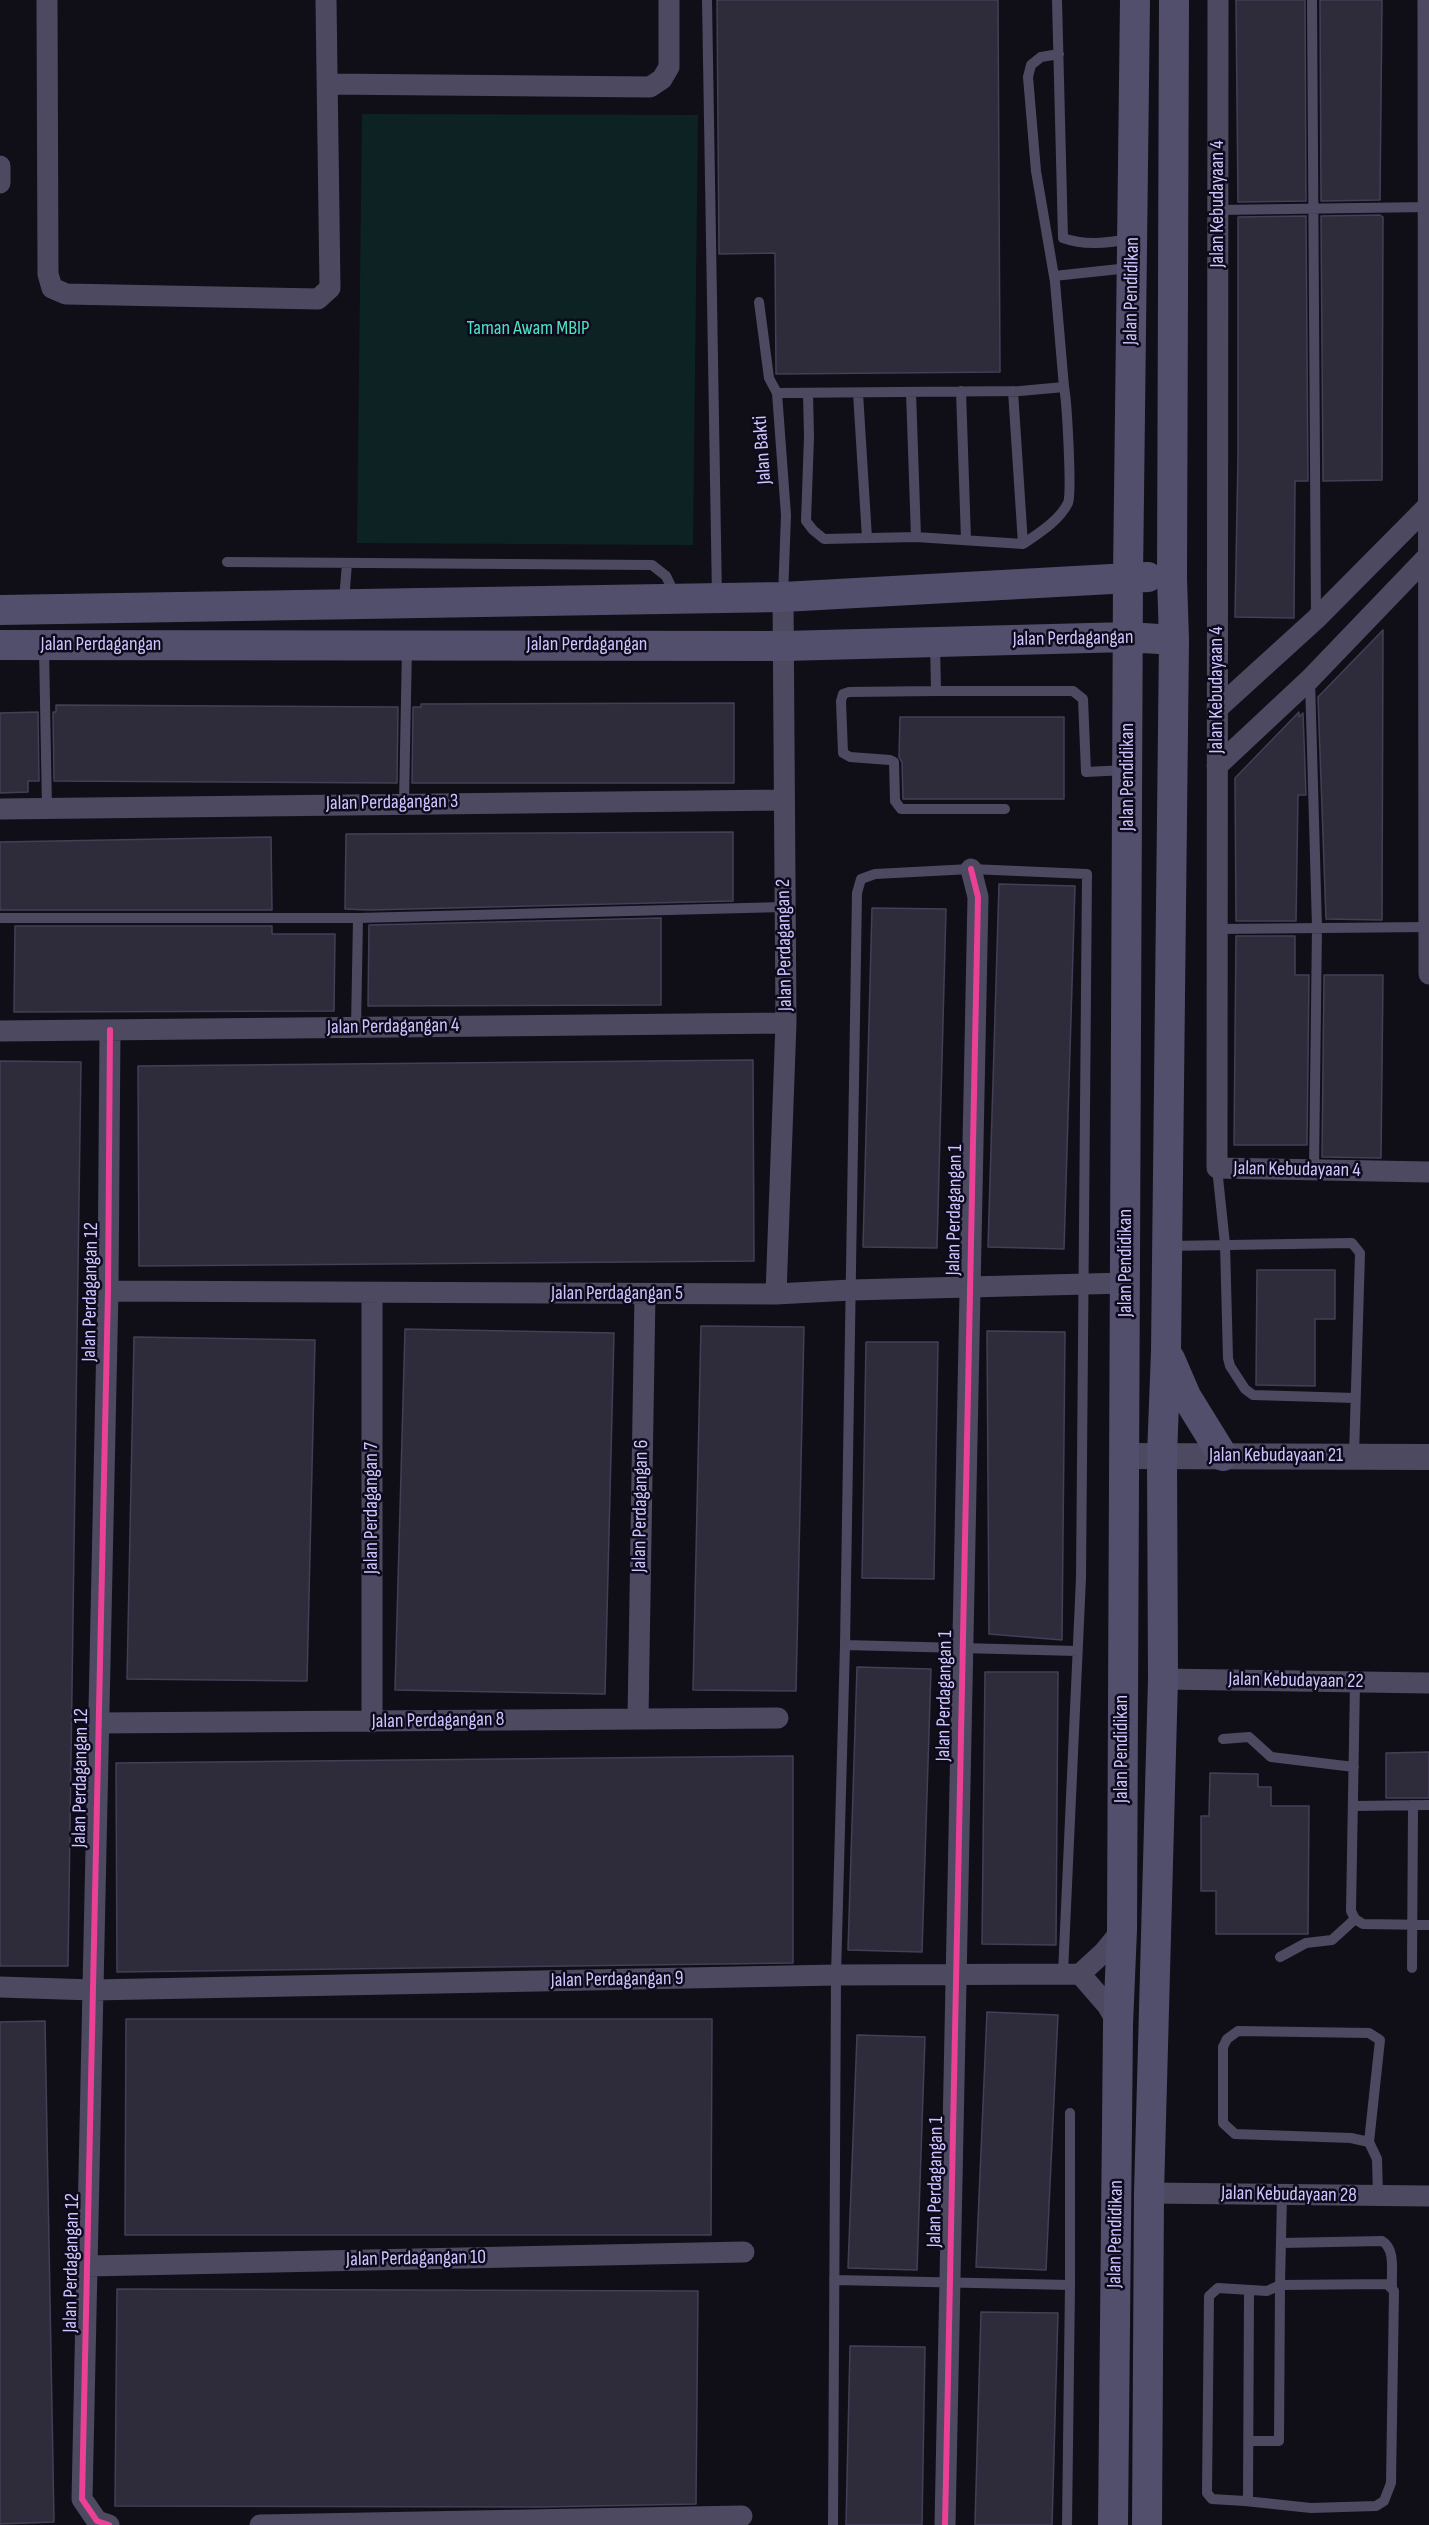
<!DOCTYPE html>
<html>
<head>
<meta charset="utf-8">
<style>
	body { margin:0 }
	canvas { display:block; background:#100e17 }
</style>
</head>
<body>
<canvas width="1429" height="2525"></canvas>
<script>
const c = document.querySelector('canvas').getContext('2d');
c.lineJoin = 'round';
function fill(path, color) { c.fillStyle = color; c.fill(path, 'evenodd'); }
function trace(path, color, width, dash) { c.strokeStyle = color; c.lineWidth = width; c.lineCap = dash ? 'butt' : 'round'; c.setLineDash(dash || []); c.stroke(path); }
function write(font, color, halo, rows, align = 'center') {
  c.font = font + ' "Sofia Sans Condensed",sans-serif'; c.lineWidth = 5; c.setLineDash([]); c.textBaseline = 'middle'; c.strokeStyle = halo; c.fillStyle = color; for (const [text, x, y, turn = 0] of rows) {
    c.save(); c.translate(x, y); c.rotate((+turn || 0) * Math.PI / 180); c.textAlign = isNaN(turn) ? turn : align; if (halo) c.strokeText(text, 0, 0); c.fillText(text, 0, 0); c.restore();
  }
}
const green = new Path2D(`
	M362,114l336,1 -5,430 -336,-2z`);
const building = new Path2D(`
	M717,0h281l2,372 -224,2 -1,-121 -56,1z
	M1236,0h69l1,201 -68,1z
	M1320,0h62l-2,200 -59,1z
	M1380,215l3,2 -1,263 -59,1 -2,-265z
	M1306,216l2,265h-13l-1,137 -59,-1 3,-161v-239z
	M1383,630l-1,290 -56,-1 -8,-222z
	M734,703v80h-322l1,-76h8v-3z
	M56,705l342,2 -1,76 -343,-2 -1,-69h3z
	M38,712l1,69h-11v11l-28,1v-80z
	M1299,712v5l4,-4 3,82h-8l-2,126h-60l-1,-143z
	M900,717h164v82h-161l-1,-37 -3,-5z
	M733,832v69l-364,9 -24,-1 1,-75z
	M271,837l1,73h-272v-68z
	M999,884l76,2 -11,363 -76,-2z
	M872,908l74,1 -9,339 -74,-1z
	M661,918v87l-293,1 1,-81z
	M15,926h257v8h63l-1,77 -320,1z
	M1236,936h59v39h14l-2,170h-73z
	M1324,975h59l-2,183 -59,-1z
	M753,1060l1,201 -615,5 -1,-200z
	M0,1061l81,1 -13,904h-68z
	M1257,1270h78v49h-20v67l-59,-1z
	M701,1326l103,1 -8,364 -103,-1z
	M405,1329l209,4 -9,361 -210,-4z
	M987,1331l78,1 -3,308 -73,-6z
	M134,1337l181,3 -8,341 -180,-2z
	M866,1342h72l-4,237 -72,-1z
	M857,1667l74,2 -9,283 -74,-2z
	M985,1672h73l-2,273 -74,-1z
	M1429,1752v46h-43v-45z
	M793,1756v207l-676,9 -1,-209z
	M1210,1773l48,1v13h13v19h38l-1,128h-92v-43h-15v-75h8z
	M987,2012l71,3 -12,255 -70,-3z
	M126,2019h586l-1,216h-586z
	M45,2021l9,501 -54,2v-502z
	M857,2035l68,2 -8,233 -69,-2z
	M117,2289l581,2 -2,213 -156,3 -425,-1z
	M981,2312l77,1 -6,212h-77z
	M850,2346l75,1 -3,178h-76z`);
const service = new Path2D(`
	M707,0l10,598
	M1057,0l6,238c22,8 44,5 67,1
	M1312,0l4,618
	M1059,54l-18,3 -10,8 -3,12 8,94 19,111 9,105
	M1218,210l210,-3
	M1054,276l75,-8
	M759,302l10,76 8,15 9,122 -3,81
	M961,391l5,149
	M1013,391l10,153
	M911,392l5,145
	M777,393l243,-2 44,-4c3,15 8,106 4,116 -9,18 -29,30 -45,41l-107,-7 -92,2 -11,-9 -7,-9 3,-84 -1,-44
	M858,393l9,145
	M227,562l425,3 14,11 9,19
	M344,601l3,-38
	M935,642l1,49h137l10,8 3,73 40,-2
	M44,648l3,161
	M1310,680l7,247 -3,243
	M936,691l-87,1 -6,2 -2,7 2,52 7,4 40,3 4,2 1,39 6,8h104
	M404,802l3,-155
	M0,918h358l426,-11
	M1217,929l212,-2
	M356,1027l2,-109
	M1217,1168l8,76 3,114 2,8 15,23 8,6 102,3
	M1168,1246l184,-3 8,10 -6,203
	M845,1645l232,6
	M1355,1682l-4,229 4,8 8,5 66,1
	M1223,1739l26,-2 22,20 83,10
	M1354,1806l75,-1
	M1280,1957l26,-14 26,-3 23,-21
	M1412,1968l1,-163
	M1369,2142l11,-102 -11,-7 -131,-2 -11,8 -4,8v76l12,11 116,4 18,4 8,17 1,37
	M1282,2243l100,-2c14,8 9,31 10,45
	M834,2280l236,5
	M1249,2290l-1,207 -3,4 -33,-2 -5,-6 2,-197 9,-8 49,3 13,-6 2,-89
	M1245,2501l66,7 65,-2 8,-5 7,-18 3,-192 -7,-7 -107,1 -1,156h-30
	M833,2525l3,-550 9,-330 12,-752 4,-14 14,-5 96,-5 116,5 -6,704 -18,395
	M1067,2525l3,-240v-172`);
const minor = new Path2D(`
	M47,0l1,274 4,14 14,6 252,5 12,-11 -4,-288
	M1218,0l-1,1168 212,4
	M1428,0l1,974
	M328,84l322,3 12,-8 7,-12v-67
	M0,166v17
	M1217,709l99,-90 112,-113
	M1217,766l93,-87 119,-124
	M0,809l783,-9
	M0,1031l786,-8
	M108,1291l668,3 75,-4 275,-7
	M372,1294v428
	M776,1294l10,-271 -3,-426
	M1163,1679l266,4
	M638,1718l7,-424
	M98,1723l680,-5
	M1080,1974l27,31 11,19
	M0,1987l93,3 743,-15 244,-1 24,-22 18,-22
	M1149,2193l280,3
	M88,2266l656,-14
	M109,2525l-12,-4 -15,-22 26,-1208 2,-261
	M260,2525l482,-9
	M945,2525l33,-1628 -7,-28`);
const tertiary = new Path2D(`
	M1124,1456l305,1`);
const secondary = new Path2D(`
	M0,610l783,-13 365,-20
	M0,645l784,1 344,-9 46,3
	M1170,1359l16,37 37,60
	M1113,2525l5,-501 4,-94 6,-1353 7,-577
	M1147,2525l2,-332 14,-514 -1,-223 4,-105 8,-711 -2,-62 2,-578`);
const cycleway = new Path2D(`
	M109,2525l-12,-4 -15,-22 26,-1208 2,-261
	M945,2525l33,-1628 -7,-28`);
const streetNames = [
	["Jalan Kebudayaan 4",1218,204,-90],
	["Jalan Pendidikan",1132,291,-89],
	["Jalan Bakti",763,450,-94],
	["Jalan Perdagangan",1073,639,-1],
	["Jalan Perdagangan",101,645],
	["Jalan Perdagangan",587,645],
	["Jalan Kebudayaan 4",1217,690,-90],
	["Jalan Pendidikan",1128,777,-90],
	["Jalan Perdagangan 3",392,803,-1],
	["Jalan Perdagangan 2",785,945,-91],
	["Jalan Perdagangan 4",393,1027,-1],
	["Jalan Kebudayaan 4",1297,1170,1],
	["Jalan Perdagangan 1",955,1210,-89],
	["Jalan Pendidikan",1126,1263,-90],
	["Jalan Perdagangan 12",91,1292,-89],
	["Jalan Perdagangan 5",617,1294],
	["Jalan Kebudayaan 21",1276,1456],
	["Jalan Perdagangan 6",641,1506,-89],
	["Jalan Perdagangan 7",372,1508,-90],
	["Jalan Kebudayaan 22",1296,1681,1],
	["Jalan Perdagangan 1",945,1696,-89],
	["Jalan Perdagangan 8",438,1721,-1],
	["Jalan Pendidikan",1122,1749,-90],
	["Jalan Perdagangan 12",81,1778,-89],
	["Jalan Perdagangan 9",617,1980,-1],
	["Jalan Perdagangan 1",936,2182,-89],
	["Jalan Kebudayaan 28",1289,2195,1],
	["Jalan Pendidikan",1116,2234,-89],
	["Jalan Perdagangan 10",416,2259,-1],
	["Jalan Perdagangan 12",72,2263,-89]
];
const parkNames = [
	["Taman Awam MBIP",528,329]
];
fill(green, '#0d2223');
fill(building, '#2e2b3b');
trace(building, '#443f57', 1.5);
trace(service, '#4c4961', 10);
trace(minor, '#4c4961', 21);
trace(tertiary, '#4c4961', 26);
trace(secondary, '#514f6c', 30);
trace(cycleway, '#ea4096', 6);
write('20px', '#cec5ff', '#0e0a1b', streetNames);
write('20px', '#4fe1c3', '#0e0a1b', parkNames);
</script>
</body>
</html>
